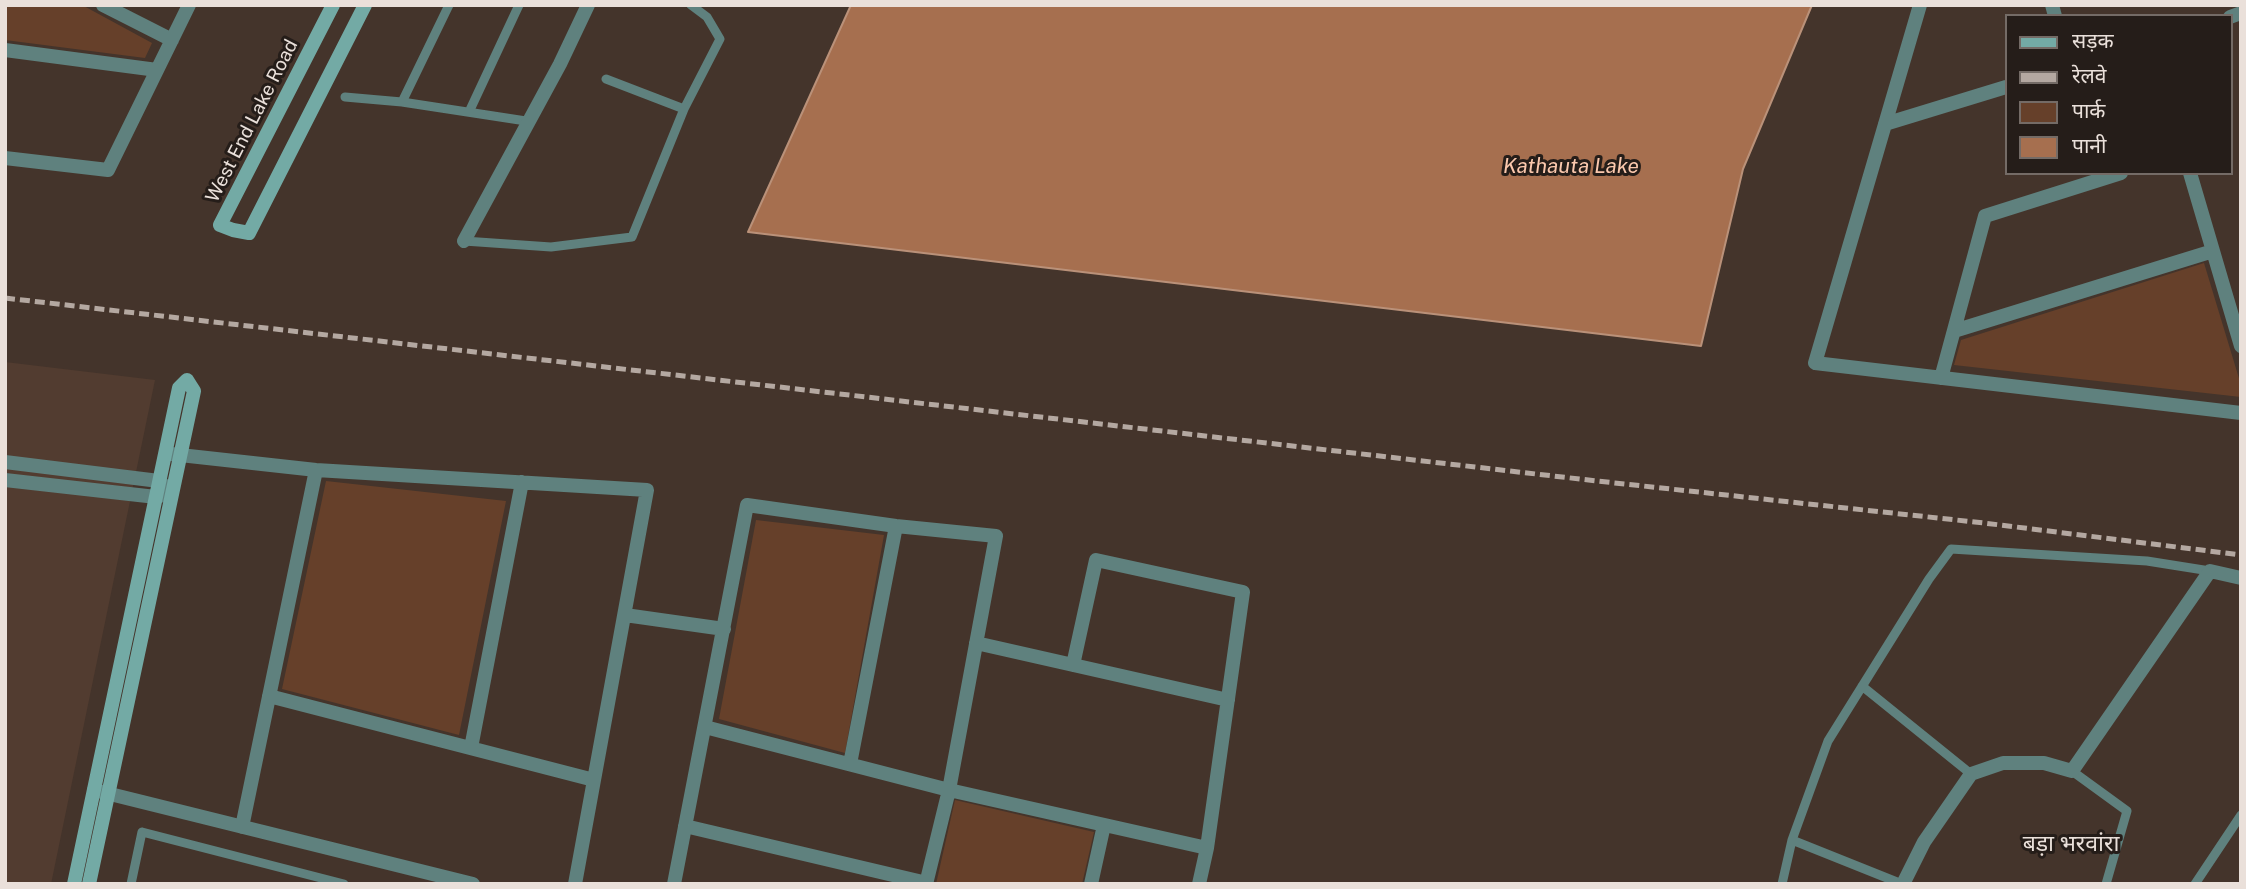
<!DOCTYPE html>
<html>
<head>
<meta charset="utf-8">
<style>
	body { margin:0 }
	#map { position:relative; width:2246px; height:889px; overflow:hidden; background:#44342b; font-family:"Public Sans","Noto Sans Devanagari",sans-serif }
	canvas { display:block }
	.frame { position:absolute; inset:0; border:7px solid #eae0da; pointer-events:none }
	.legend { position:absolute; left:2005px; top:14px; width:228px; height:161px; box-sizing:border-box; background:#251d19; border:2px solid #746b66; margin:0; padding:9px 12px; list-style:none; font-size:21px; color:#eae0da }
	.legend li { display:flex; align-items:center; gap:14px; height:35px }
	.legend b { width:35px; border:2px solid #746b66 }
</style>
</head>
<body>
<div id="map">
<canvas width="2246" height="889"></canvas>
<div class="frame"></div>
<ul class="legend">
<li><b style="height:9px;background:#73aaa5"></b>सड़क</li>
<li><b style="height:9px;background:#b4a8a1"></b>रेलवे</li>
<li><b style="height:19px;background:#66402a"></b>पार्क</li>
<li><b style="height:19px;background:#a66f4f"></b>पानी</li>
</ul>
</div>
<script>
const c = document.querySelector('canvas').getContext('2d');
c.lineJoin = 'round';
function fill(path, color) { c.fillStyle = color; c.fill(path, 'evenodd'); }
function trace(path, color, width, dash) { c.strokeStyle = color; c.lineWidth = width; c.lineCap = dash ? 'butt' : 'round'; c.setLineDash(dash || []); c.stroke(path); }
function write(font, color, halo, rows, align = 'center') {
  c.font = font + ' "Public Sans","Noto Sans Devanagari",sans-serif'; c.lineWidth = 6; c.setLineDash([]); c.textBaseline = 'middle'; c.strokeStyle = halo; c.fillStyle = color; for (const [text, x, y, turn = 0] of rows) {
    c.save(); c.translate(x, y); c.rotate((+turn || 0) * Math.PI / 180); c.textAlign = isNaN(turn) ? turn : align; if (halo) c.strokeText(text, 0, 0); c.fillText(text, 0, 0); c.restore();
  }
}
const built = new Path2D(`
	M5,362l150,18 -104,504h-46z`);
const green = new Path2D(`
	M5,5h77l70,38 -7,15 -140,-18z
	M2204,263l37,122v12l-287,-32 7,-25z
	M326,481l180,20 -47,234 -177,-46z
	M756,520l128,15 -39,218 -126,-34z
	M955,800l139,32 -12,52h-146z`);
const water = new Path2D(`
	M851,5h961l-69,164 -42,177 -953,-114z`);
const lane = new Path2D(`
	M606,79l78,30
	M345,97l57,5 124,19
	M402,102l47,-97
	M469,112l50,-107
	M464,241l87,6 81,-10 52,-128 36,-70 -13,-22 -16,-12
	M1862,686l109,88
	M2072,771l55,40 -21,73
	M131,884l11,-52 202,52
	M1782,884l10,-44
	M1902,884l-110,-44 36,-99 101,-162 22,-30 196,12 63,10
	M2195,884l46,-69`);
const street = new Path2D(`
	M103,5l69,35
	M1920,5l-105,358 426,50
	M2052,5l3,11
	M2230,17l11,-4
	M5,50l152,20
	M1885,124l121,-37
	M5,158l103,12 81,-165
	M2190,173l51,173
	M464,241l96,-177 28,-59
	M1954,331l259,-80
	M1941,378l44,-162 136,-43
	M171,454l145,16 331,20 -72,394
	M5,462l154,19 9,8
	M5,480l151,17 11,-3
	M625,615l99,14
	M976,643l252,57
	M1073,665l23,-105 147,32 -36,256 -8,36
	M269,696l325,84
	M705,727l244,63 258,58
	M471,748l51,-266
	M850,764l46,-238
	M94,790l379,94
	M685,826l242,57
	M242,827l74,-357
	M674,884l73,-379 149,21 100,10 -47,254 -23,94
	M1091,884l13,-59
	M1903,884l21,-42 47,-68 32,-11h41l28,8 138,-200 31,7`);
const secondary = new Path2D(`
	M333,5l-113,220 13,5 16,3 116,-228
	M74,884l105,-496 8,-8 7,11 -105,493`);
const rail = new Path2D(`
	M5,298l1592,183 387,42 257,32`);
const streetNames = [
	["West End Lake Road",252,121,-63]
];
const waterNames = [
	["Kathauta Lake",1571,167]
];
const quarterNames = [
	["बड़ा भरवांरा",2071,844]
];
fill(built, '#523c30');
fill(green, '#66402a');
fill(water, '#a66f4f');
trace(water, '#ba9179', 2);
trace(lane, '#5f817e', 9);
trace(street, '#5f817e', 14);
trace(secondary, '#73aaa5', 14);
trace(rail, '#b4a8a1', 5, [10, 5]);
write('19px', '#eae0da', '#251d19', streetNames);
write('italic 21px', '#fbc8ad', '#251d19', waterNames);
write('23px', '#eae0da', '#251d19', quarterNames);
</script>
</body>
</html>
